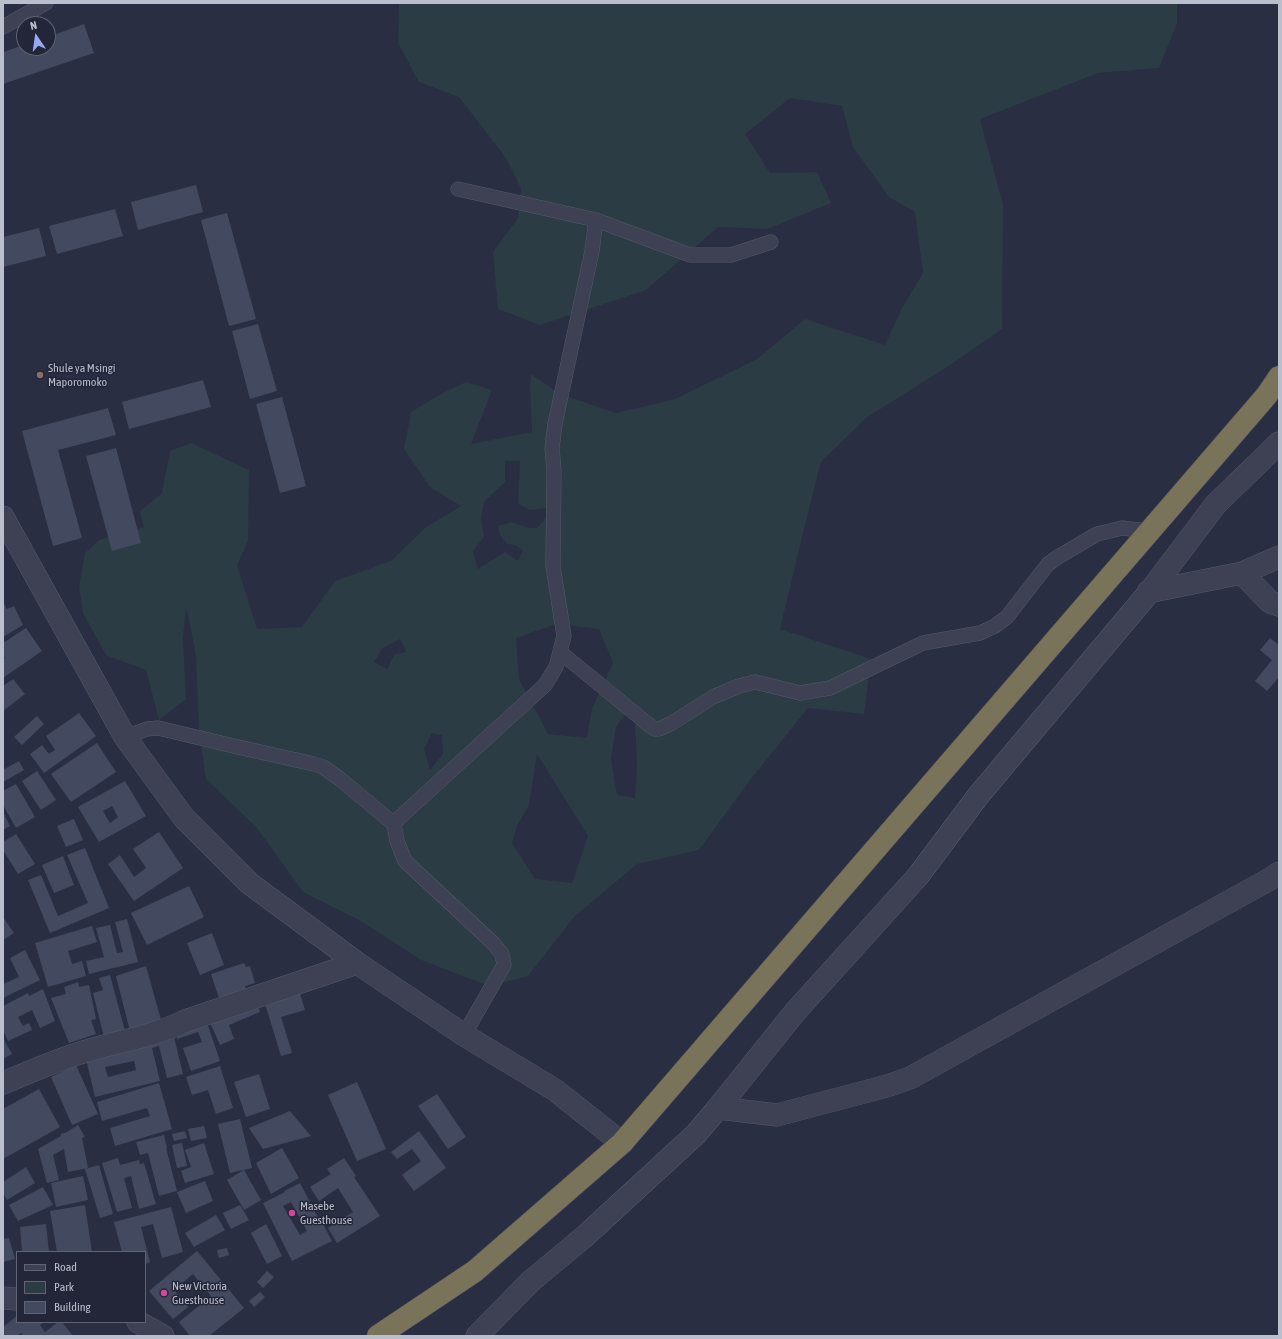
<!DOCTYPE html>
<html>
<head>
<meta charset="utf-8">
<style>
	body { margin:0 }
	#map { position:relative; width:1282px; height:1339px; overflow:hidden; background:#292e43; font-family:"Asap Condensed",sans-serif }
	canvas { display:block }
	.frame { position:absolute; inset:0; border:4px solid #bbbecc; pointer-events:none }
	.legend { position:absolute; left:16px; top:1251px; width:130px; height:72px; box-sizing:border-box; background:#222638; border:1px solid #5f6373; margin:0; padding:5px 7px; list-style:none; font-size:12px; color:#bbbecc }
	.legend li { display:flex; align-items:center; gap:8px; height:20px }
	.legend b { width:20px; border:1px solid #5f6373 }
	.north { position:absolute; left:16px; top:16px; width:40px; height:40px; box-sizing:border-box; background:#222638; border:1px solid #5f6373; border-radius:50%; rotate:347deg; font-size:11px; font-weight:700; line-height:16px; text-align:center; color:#bbbecc }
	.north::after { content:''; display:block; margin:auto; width:14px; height:18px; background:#97a8f5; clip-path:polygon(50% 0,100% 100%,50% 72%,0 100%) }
</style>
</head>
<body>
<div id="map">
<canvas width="1282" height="1339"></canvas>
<div class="frame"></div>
<ul class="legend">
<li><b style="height:5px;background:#3d4153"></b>Road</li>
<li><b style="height:11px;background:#2b3c44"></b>Park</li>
<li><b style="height:11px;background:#434a60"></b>Building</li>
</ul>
<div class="north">N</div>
</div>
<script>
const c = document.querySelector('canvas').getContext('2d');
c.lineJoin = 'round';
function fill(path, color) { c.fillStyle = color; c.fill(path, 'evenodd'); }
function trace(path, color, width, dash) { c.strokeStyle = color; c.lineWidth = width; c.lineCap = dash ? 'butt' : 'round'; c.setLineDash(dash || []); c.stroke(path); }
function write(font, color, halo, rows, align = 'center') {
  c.font = font + ' "Asap Condensed",sans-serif'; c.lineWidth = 3; c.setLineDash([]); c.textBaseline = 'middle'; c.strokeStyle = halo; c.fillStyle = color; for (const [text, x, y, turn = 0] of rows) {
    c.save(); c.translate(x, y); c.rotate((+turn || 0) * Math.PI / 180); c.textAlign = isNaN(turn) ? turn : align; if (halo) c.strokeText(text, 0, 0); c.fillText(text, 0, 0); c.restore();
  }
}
const green = new Path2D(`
	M399,3h778v20l-18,45 -61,5 -118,46 23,86 -1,124 -52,36 -84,53 -45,44 -17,67 -24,100 91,30 -7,55 -56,-6 -61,76 -48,66 -62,14 -63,53 -46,59 -39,10 -68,-26 -60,-39 -58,-29 -46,-64 -51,-49 -7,-48 -3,-76 -10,-49 -3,32 3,61 -27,21 -13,-50 -40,-15 -23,-42 -4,-26 6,-34 14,-13 45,-13 -4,-16 22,-18 8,-42 21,-8 58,27 -1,71 -11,24 20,64 45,-2 33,-46 56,-20 35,-34 35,-21 -31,-19 -26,-38 7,-37 32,-19 23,-11 26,8 -21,54 61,-12 -2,-44 1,-14 29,20 56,19 59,-14 82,-40 48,-40 80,26 17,-37 21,-35 -8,-61 -26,-15 -36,-50 -11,-41 -52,-8 -45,36 25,39 47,-1 14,31 -64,26 -49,-2 -72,63 -106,35 -42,-16 -5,-57 25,-34 3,-29 -15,-31 -47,-61 -40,-15 -21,-39zM505,461h15l-2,42 11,7 21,-2 -5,11 -8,9h-8l-18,-6 -13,4 2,9 7,9 8,1 8,6 -5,10 -13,-9 -27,17 -5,-18 11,-14 -3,-18 3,-17 21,-20zM556,624l43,5 14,34 -21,45 -5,30 -39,-4 -29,-55 -3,-41zM400,639l6,13 -12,3 -7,14 -13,-7 9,-14zM639,710l-4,12 2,45 -2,31 -18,-3 -6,-37 5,-31 11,-15zM432,733l10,2 1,19 -13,16 -6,-21zM537,754l51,82 -16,47 -37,-4 -23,-36 5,-17 12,-21z`);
const building = new Path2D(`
	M84,24l10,29 -91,31v-32l21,-7v3h24v-11z
	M196,185l7,27 -65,18 -7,-28z
	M115,209l8,27 -66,18 -8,-28z
	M227,213l29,106 -27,7 -28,-106z
	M39,228l7,28 -43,11v-30z
	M258,324l19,67 -27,8 -18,-68z
	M203,380l8,27 -82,22 -7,-27z
	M282,397l24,89 -26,7 -24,-89z
	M108,408l8,27 -58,15 24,88 -29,8 -31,-115z
	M116,448l25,95 -29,8 -26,-95z
	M3,602l4,7 7,-3 9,19 -20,12z
	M26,628l16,23 -39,27v-19l2,-1 -2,-3v-12z
	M1270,638l9,7v32l-12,14 -12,-10 17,-21 -12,-10z
	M13,679l12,15 -22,17v-25z
	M79,713l17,23 -52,37 -14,-19 12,-9 7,9 6,-4 -9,-14z
	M37,716l7,8 -22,21 -8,-8z
	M97,743l19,29 -45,30 -20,-28z
	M19,761l5,9 -21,12v-12z
	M37,771l19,29 -15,10 -19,-29z
	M125,781l21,35 -47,26 -21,-35zM112,806l6,11 -8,6 -7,-12z
	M16,784l19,33 -19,11 -13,-23v-14z
	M3,812l7,14 -7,4z
	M74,819l9,21 -17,7 -9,-21z
	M159,832l24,36 -49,33 -26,-37 12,-9 14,22 12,-9 -13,-19z
	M16,834l19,30 -17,10 -15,-24v-8z
	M85,848l24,60 -59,25 -22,-53 13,-5 17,41 30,-13 -21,-48z
	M63,856l11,29 -20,8 -12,-28z
	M189,886l15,31 -57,28 -16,-32z
	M3,917l11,16 -11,7z
	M127,919l11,43 -49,12 -3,-13 18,-4 -8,-29 14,-3 7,28 6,-1 -8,-30z
	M92,926l5,16 -29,9 4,13 10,-3 4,15 -38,11 -13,-44z
	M212,933l12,32 -24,10 -13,-32z
	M25,950l15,30 -37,18v-14l16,-7 -9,-19z
	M244,963l2,4 4,-1 5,17 -10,3 1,6 -26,9 -9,-27z
	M146,966l17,61 -32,8 -15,-59z
	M110,975l15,56 -21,6 -11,-44 10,-3 -4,-12z
	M78,982l1,5 10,-2 7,34 -5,1 5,14 -27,9 -18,-45 15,-4 -2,-7z
	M43,989l12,32 -15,7 -8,-18 -14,7 5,9 6,-3 3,7 -24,11 -5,-11v-24l25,-13 1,3z
	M299,990l6,20 -24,7 11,36 -11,3 -17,-56z
	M254,1000l6,12 -31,13 5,14 -14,6 -12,-27z
	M206,1020l14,41 -29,10 -8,-23 19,-6 -4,-10 -21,7 -3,-8z
	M173,1033l10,41 -16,4 -8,-32 -7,2 8,33 -65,16 -10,-42zM134,1061l2,9 -28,7 -3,-10z
	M3,1038l9,16 -9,5z
	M76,1065l22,49 -26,11 -21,-48z
	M220,1066l13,42 -17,6 -8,-24 -16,5 -6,-18z
	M259,1074l11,35 -24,8 -12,-35z
	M357,1082l29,67 -29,12 -29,-66z
	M159,1083l13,46 -57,17 -5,-18 40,-12 -3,-8 -45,13 -5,-19z
	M39,1089l21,38 -57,32v-50z
	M437,1094l29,43 -18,12 -30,-43z
	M290,1111l21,25 -48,13 -14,-21z
	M240,1119l12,49 -22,5 -12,-49z
	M78,1125l7,12 -3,1 6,30 -20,4 -4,-23 -11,6 6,25 -12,3 -9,-34 23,-13v-2l6,-2z
	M204,1126l3,12 -16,3 -3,-12z
	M185,1131l2,7 -13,3 -2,-7z
	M419,1131l27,37 -32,23 -12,-16 19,-14 -9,-12 -15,10 -6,-7z
	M164,1135l3,13h-1l11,43 -18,5 -11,-43 -8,2 -4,-13z
	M182,1143l5,23 -10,2 -5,-23z
	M204,1143l10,31 -29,9 -4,-12 10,-4 -6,-17z
	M282,1148l17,30 -28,16 -15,-31z
	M118,1158l2,7 19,-5 1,4 4,-1 12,41 -17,5 -8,-33 -7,2 8,30 -15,4 -15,-49z
	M344,1158l12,18 -2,1 26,39 -43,27 -9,-15 25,-16 -15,-24 -19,13 -9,-14 21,-13 -4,-5z
	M99,1165l14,49 -13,4 -15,-49z
	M26,1167l9,16 -28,17 -4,-7v-11z
	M244,1170l17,30 -17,10 -17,-30z
	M83,1176l5,24 -32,7 -5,-24z
	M205,1181l8,20 -27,12 -9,-21z
	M300,1183l21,40 1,-1 10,19 -40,20 -29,-58 22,-11 -1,-1zM291,1202l16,29 -7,4 -17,-29z
	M43,1187l10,18 -35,16 -9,-16z
	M85,1205l7,47h-35l-7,-41z
	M240,1205l9,15 -18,9 -8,-16z
	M171,1207l12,45 -21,6 -9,-34 -12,3 9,35 -5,2v-12h-23l-8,-30z
	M216,1215l9,15 -31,17 -9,-14z
	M46,1224l3,28h-27l-2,-25z
	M266,1224l16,32 -15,8 -16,-31z
	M9,1238l6,21 -12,3v-23z
	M227,1248l2,7 -10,3 -2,-8z
	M197,1251l47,57 -35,28h-19l-11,-14 32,-26 -18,-22 -19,16 14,17 -15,12 -24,-28z
	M267,1271l7,6 -11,11 -6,-6z
	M260,1292l5,5 -11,10 -5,-6z
	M17,1316v6h27l-4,3 5,7 13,-10h4l11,14h-50l-2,-3 -4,3h-14v-9z`);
const lane = new Path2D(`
	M3,27l43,-24
	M458,189l138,31 94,35h41l40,-13
	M560,652l94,77h5l13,-6 41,-26 26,-11 16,-4 45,11 30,-5 93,-45 57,-10 15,-7 12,-9 41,-53 10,-7 39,-23 13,-3 12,-3 26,3
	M125,737l22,-8 11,-1 80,19 76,17 9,3 17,12 54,45
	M464,1035l40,-70 -2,-11 -9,-11 -88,-82 -8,-20 -3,-17 4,-5 147,-134 11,-18 8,-31 -11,-70 1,-96 -2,-22 3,-24 37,-173 4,-31`);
const street = new Path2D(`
	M3,517l122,220 59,81 65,65 108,80 107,72 91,55 67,53
	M1242,573l28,29 9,3
	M1148,592l94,-19 37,-16
	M3,1083c25,-10 51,-22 77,-30 36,-12 70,-15 105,-32l172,-58
	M718,1108l59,7 110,-29 23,-8 360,-199 9,-6
	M3,1298l14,1
	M138,1322l25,14
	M477,1336l54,-55 53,-44 112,-103 22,-26 77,-96 123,-136 60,-80 173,-206 65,-86 63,-61`);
const highway = new Path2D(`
	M378,1336l97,-65 147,-128 645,-748 12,-18`);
const markers = [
	[40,375,4,"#8d6e63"],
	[292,1213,4,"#d1479c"],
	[164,1293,4,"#d1479c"]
];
const poiNames = [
	["Shule ya Msingi",48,368],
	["Maporomoko",48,382],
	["Masebe",300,1206],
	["Guesthouse",300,1220],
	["New Victoria",172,1286],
	["Guesthouse",172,1300]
];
fill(green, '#2b3c44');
fill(building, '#434a60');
trace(lane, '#56596a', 15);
trace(street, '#56596a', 23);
trace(highway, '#45495a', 23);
trace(lane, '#3d4153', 14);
trace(street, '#3d4153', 22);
trace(highway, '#79735a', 22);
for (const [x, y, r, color] of markers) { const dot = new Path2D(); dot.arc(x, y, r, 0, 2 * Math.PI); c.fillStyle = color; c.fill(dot); trace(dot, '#222638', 1.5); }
write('12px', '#bbbecc', '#222638', poiNames, 'left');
</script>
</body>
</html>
